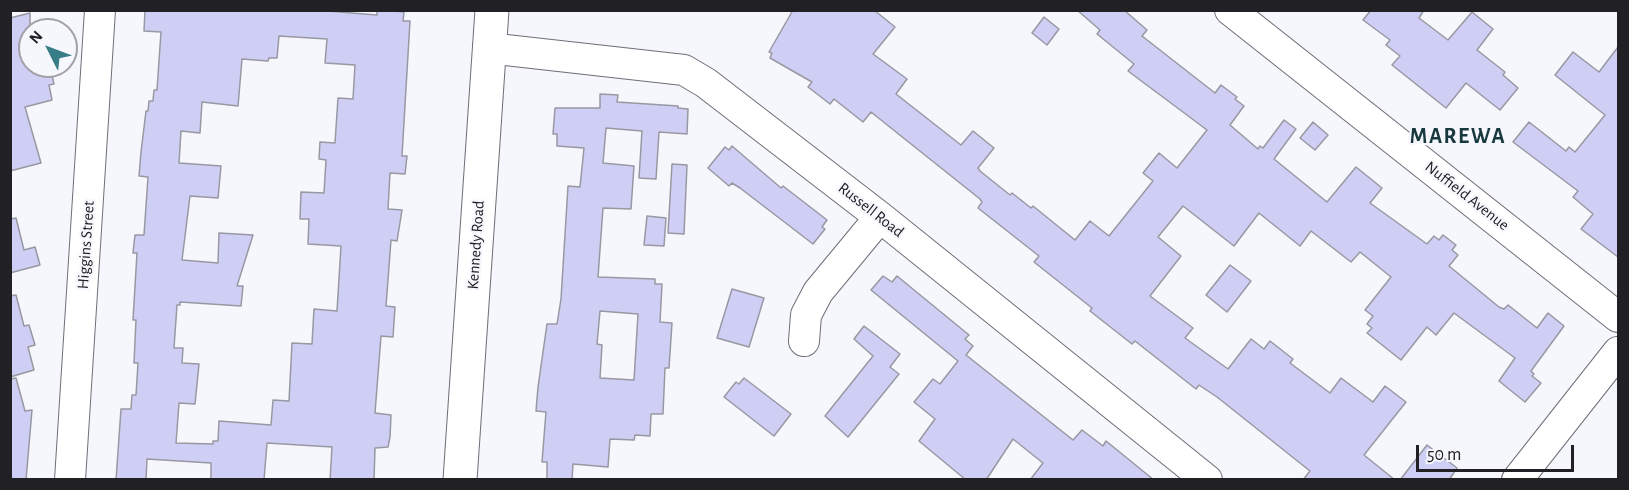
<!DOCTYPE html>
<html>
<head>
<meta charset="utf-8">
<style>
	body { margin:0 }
	#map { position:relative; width:1629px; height:490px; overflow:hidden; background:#f6f6fd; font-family:"Alegreya Sans",sans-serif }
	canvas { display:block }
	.frame { position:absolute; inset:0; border:12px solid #212125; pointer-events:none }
	.north { position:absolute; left:18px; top:18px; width:60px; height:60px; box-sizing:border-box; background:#f6f6fd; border:2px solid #a1a1a7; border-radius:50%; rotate:312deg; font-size:16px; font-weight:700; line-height:24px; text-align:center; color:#212125 }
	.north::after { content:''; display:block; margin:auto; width:21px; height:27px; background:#367d86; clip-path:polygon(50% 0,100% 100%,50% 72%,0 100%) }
	.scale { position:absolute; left:1416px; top:445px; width:158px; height:27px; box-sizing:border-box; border:3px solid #212125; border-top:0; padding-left:8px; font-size:18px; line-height:21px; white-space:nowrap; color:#212125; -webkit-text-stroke:4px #f6f6fd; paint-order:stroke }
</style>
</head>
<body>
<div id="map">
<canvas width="1629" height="490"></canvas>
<div class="frame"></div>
<div class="north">N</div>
<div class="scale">50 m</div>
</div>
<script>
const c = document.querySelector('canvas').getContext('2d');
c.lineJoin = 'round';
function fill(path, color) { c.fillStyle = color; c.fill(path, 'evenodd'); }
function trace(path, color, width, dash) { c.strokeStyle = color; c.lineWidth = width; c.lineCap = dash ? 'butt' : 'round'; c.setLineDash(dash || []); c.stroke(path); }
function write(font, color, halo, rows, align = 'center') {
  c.font = font + ' "Alegreya Sans",sans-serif'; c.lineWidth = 4.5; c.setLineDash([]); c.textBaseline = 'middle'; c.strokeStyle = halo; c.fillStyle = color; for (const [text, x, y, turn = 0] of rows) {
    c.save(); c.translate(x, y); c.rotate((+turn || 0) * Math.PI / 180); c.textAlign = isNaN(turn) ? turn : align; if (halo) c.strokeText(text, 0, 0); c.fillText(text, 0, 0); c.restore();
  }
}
const building = new Path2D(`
	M145,10h170l62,5v-5h7l20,2 -1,9h7l-8,135h5l-2,18 -15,-1 -2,36 14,1 -5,31 -6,-1 -5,66 9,1 -2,30 -12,-1 -6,77 16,2 -1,22 -2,10 -13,1 -1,32h-44l2,-33 -65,-4 -3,37h-53v-17l-64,-4 -1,21h-30l5,-71h10l1,-14h4l2,-32h-4l2,-43h-3l4,-67h-4l2,-18h9l4,-58 -9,-1 2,-24 5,-41h2l1,-10h4l1,-11h3l4,-58 -17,-1zM279,36l48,3 -2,24 30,2 -2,34 -15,-1 -3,45 -15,-1 -1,17 7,1 -2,33 -23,-1 -1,27h9l-1,25 33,2 -4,65 -23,-2 -2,35 -20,-1 -3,58 -16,-1 -2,25 -52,-4 -1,20h-5v3l-37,-1 3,-40 16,1 4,-40 -17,-1 1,-15h-9l3,-43h3v-3l61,4 2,-20h-6l16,-51 -34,-2 -1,30 -36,-3 8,-64 28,2 3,-32 -42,-3 2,-32 19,2 2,-31 36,4 4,-47 26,2 1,-3h8z
	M793,10h81l21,17 -22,27 34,25 -11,15 65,51 12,-14 21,17 -16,20 2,3 30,24 2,-2 19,15 2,-2 42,34 15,-19 19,15 44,-55 -10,-8 16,-20 18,15 30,-38 -79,-59 6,-7 -37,-30 3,-4 -23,-20h47l23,20 -5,6 73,57 6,-8 16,12 -2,2 9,7 -14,19 28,24 2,-3 3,2 21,-28 12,9 -22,30 53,43 29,-35 26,21 -12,15 57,41 7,-8 5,4 4,-5 13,10 -4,5 6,5 -9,11 50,41 5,2 4,-4 29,23 11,-15 16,13 -33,45 3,3 -2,2 9,7 -16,19 -26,-21 16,-23 -61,-45 -18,22 -9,-8 -26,33 -34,-27 5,-5 -5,-4 6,-8 -8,-6 26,-33 -31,-25 -9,10 -40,-31 -11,15 -41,-33 -25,33 -51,-40 -25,31 23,19 -31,40 43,32 -8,10 43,31 23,-30 13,10 6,-8 23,18 -3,4 40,30 11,-15 32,24 12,-16 21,16 -42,53 31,25h-92l7,-9 -93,-74 -18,-12 -3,4 -61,-48 -3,3 -42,-33 2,-3 -58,-46 5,-6 -61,-48 4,-6 -2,-3 -79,-63 -30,-24 -8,10 -29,-23 -4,5 -22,-17 4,-5 -42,-24 2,-5 -3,-1z
	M1371,10h53l-5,8 29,22 24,-28 21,17 -16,21 28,22 -2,3 15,13 -18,22 -34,-27 -20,25 -54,-43 8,-9 -14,-11 4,-5 -27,-20z
	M30,13v53h20l4,18 -5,1 3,15 -27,7 16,56 -31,8v-153z
	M1044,17l15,12 -12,16 -15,-12z
	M1618,47v210l-37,-28 12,-15 -20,-17 5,-6 -65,-49 16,-20 37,29 3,-4 6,5 30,-37 -50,-40 18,-23 26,20z
	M600,94l18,1 -1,7 61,4v2l10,1 -1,25 -28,-2 -3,47 -17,-1 3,-47 -36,-3 -3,35 31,3 -3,43 -28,-1 -5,69 57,2v5h7l-2,38 12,1 -3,45h-4l-2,46h-12l-1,22 -15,-1 -1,5 -24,-1 -2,28 -35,-3 -1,16h-25v-18h-5l4,-50 -10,-1 2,-24 9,-63h10l4,-25 7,-113 12,1 4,-39 -27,-2v-12h-4l2,-26h45zM600,311l38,3 -4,66 -34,-2 2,-33 -5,-1z
	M1313,122l15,13 -13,15 -15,-12z
	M732,146l49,42 2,-2 44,34 -5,7 3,2 -12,15 -73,-56 -8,-5 -3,3 -21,-18 17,-21 4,3z
	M672,164l15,1 -3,69 -16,-1z
	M647,216l19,2 -2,28 -20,-1z
	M16,218l8,32 11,-3 5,18 -30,8v-54z
	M1230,265l21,16 -24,31 -21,-17z
	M883,276l9,6 5,-6 72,59 -4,4 8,7 -7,9 107,85 9,-10 21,16 3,-5 48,39h-124l13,-17 -30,-24 -27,41h-20l-47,-39 16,-22 -21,-17 19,-23 7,5 18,-23 -87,-71z
	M732,289l32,9 -15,49 -32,-9z
	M16,295l8,31 5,-1 6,20 -7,2 6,23 -24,7v-81z
	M864,326l36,28 -10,13 9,7 -51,63 -23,-21 48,-60 -19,-17z
	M16,378l9,33 7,-1 -6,70h-16v-101z
	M744,378l47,36 -17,22 -50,-39 12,-15 3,2z
	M1427,445l30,23 -8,12h-49z`);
const minor = new Path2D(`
	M1230,10l388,307
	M488,48l196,22 22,13 174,134 327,263
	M804,341l2,-26 12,-23 62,-75
	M70,480l30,-470
	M1517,480l101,-128`);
const major = new Path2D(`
	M460,480l32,-470`);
const streetNames = [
	["Nuffield Avenue",1467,196,38],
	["Russell Road",871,210,38],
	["Higgins Street",86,245,-86],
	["Kennedy Road",476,245,-86]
];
const districtNames = [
	["MAREWA",1458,136]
];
fill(building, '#cfcff5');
trace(building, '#9898a2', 1.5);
trace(minor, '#6e6e78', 32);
trace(major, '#6e6e78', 35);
trace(minor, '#fff', 30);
trace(major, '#fff', 33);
write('16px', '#212125', '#f6f6fd', streetNames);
c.letterSpacing = '1.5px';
write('bold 22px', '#17393d', '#f6f6fd', districtNames);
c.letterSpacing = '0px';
</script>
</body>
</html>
